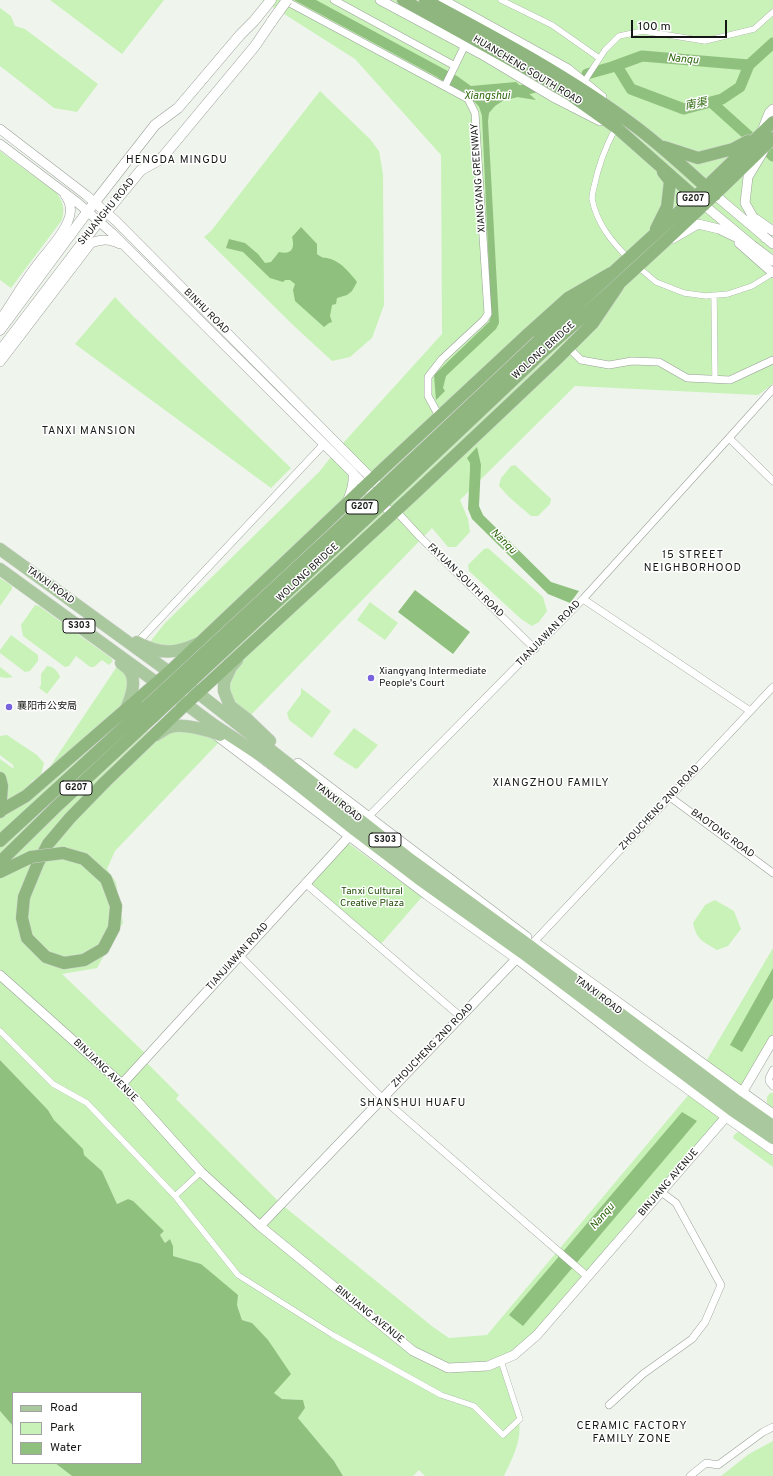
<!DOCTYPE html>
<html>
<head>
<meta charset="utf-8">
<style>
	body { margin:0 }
	#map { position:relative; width:773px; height:1476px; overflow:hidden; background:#eff5ed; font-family:Overpass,sans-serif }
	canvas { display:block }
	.legend { position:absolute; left:12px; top:1392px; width:130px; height:72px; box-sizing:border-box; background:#fff; border:1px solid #a1a2a1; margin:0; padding:5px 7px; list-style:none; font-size:12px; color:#151714 }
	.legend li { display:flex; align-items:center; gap:8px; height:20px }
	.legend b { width:20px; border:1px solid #a1a2a1 }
	.scale { position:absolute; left:631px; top:20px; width:96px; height:18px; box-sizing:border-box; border:2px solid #151714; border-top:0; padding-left:5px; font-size:12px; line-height:14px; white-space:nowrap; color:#151714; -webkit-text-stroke:3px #fff; paint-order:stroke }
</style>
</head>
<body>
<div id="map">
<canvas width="773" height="1476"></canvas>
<ul class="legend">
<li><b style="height:5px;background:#aac89e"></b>Road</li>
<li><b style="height:11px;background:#c8f2b8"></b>Park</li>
<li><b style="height:11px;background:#90c07e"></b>Water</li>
</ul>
<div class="scale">100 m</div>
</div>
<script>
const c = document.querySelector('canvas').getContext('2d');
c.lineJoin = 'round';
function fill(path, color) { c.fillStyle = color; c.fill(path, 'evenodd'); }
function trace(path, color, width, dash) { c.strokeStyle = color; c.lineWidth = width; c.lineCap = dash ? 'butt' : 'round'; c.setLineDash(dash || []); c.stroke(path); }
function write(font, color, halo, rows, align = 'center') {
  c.font = font + ' Overpass,"Noto Sans SC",sans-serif'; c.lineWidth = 3; c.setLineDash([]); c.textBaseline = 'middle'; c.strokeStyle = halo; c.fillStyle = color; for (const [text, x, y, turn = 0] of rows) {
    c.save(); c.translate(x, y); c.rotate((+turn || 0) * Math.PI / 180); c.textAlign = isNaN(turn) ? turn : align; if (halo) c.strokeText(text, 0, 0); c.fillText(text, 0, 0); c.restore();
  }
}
const green = new Path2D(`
	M50,0h114l-42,54z
	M262,0h511v384l-15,11 -183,-9 -115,114 8,19 2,13 -14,15h-8l-16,-19 -185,191 -23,-28 7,-24 -29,-25 -16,7 -40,-2 19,-24 154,-151 16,-20 107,-118 -1,-179 -86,-96z
	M0,8l11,8 4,10 10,3 73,55 -21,28 -23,-4 -54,-42z
	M320,91l50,48 9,12 4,23 1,131 -12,33 -22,19 -18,4 -39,-36 -89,-88 7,-6z
	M0,151l56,41c7,10 9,16 6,28l-51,68 -11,-8z
	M115,297l19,20 157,151 -20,20 -196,-144z
	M515,465l36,34 -1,5 -12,12h-7l-22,-19 -10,-11 2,-8 10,-12z
	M488,548l55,49 4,14 -8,11 -7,4 -11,-7 -52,-48 -1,-6 16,-16z
	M0,578l12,8v3l-12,17z
	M370,602l28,21 -13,17 -28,-20z
	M35,605l4,1 72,52 2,3 -4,4 -7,-5 -8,7h-4l-14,-11 -7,10 -4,1 -42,-31 -2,-11z
	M11,635l27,20v6l-8,10 -5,1 -25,-19v-3z
	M120,662l9,8 -3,39 27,27 16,-9 53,12 -107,112 -8,18 9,13 7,41 -26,45 -35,6 86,82 -4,4 35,35 -3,4 105,105 152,123 16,11 38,-3 204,-243 35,25 -189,218 -36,26c6,19 22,56 18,75 -2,14 -9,27 -15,40h-79l-6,-6 -6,6h-70l-9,-15 -36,-43 7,-10 -2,-8 -21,-1 -9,-6 -21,-70 -10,-3 -5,-15 -36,-41 -28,-8v-10l-3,-7 -5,4 -5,-8 4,-4 -36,-32 -11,5 -15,-33 -18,-16 -30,-35 -6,-10 -48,-50v-301l14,10 -1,-4 -13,-10v-19l7,-1 30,20 7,8 -3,12 -10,7 6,4z
	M47,666c6,0 11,5 13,11l-13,17 -8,-6 2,-3v-11z
	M0,667l13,10 -7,1 -6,-1z
	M301,688l30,23 -19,27 -23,-18 -2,-7 14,-19z
	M354,728l24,17 -20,23 -2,1 -23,-15z
	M348,843l74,54 -42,48 -69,-60z
	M715,900l19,11 7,18 -13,17 -11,4c-14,-9 -20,-9 -24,-27l12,-18z
	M773,948v92l-31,52 -38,-27z
	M770,1093h3v15l-6,-5v-6z
	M738,1132l6,2 29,22v11l-40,-29 1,-3z
	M0,1411l13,15v37h42l17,13h-72z
	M773,1441v35h-52l28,-22z`);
const water = new Path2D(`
	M294,0h22l141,76 14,10 45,-4 20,18 -19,-3 -13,3 -9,6 -6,7 -1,8 11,202 -3,6 -50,47 -3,12 2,3 -9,9 -2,-25 55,-53 2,-6 -9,-200c-1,-3 -2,-7 -3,-9 -5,-9 -32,-23 -42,-30z
	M301,227l16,17v10c6,5 7,3 14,5 12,5 18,13 26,23l-5,9 -5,4 -10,3 -1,6 -4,1 -2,11 2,6 -3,1 -5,4 -29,-26 -2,-11 2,-6 -5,-4h-5l-2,2 -13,-4 -27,-26 -17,-4 3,-9 16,4 13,11 7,9 6,-1 8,-10c13,3 16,-4 13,-15z
	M477,447l4,18 -2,41 4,9 68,67 28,9 -9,12 -22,-9 -76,-75 -4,-10 2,-39v-7l-3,-5z
	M415,590l55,42 -17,22 -55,-42z
	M773,968v30l-31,54 -12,-7z
	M0,1060l48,50 6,10 29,29 1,6 18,16 15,33 11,-5 5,2 31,30 -4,4 5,8 5,-4 3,7v10l28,8 37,31 -1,10 5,15 10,3 16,17 23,34 -17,19 8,6 21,1 2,8 -7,10 36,43 9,15h-271l-17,-13h86v-70h-128v33l-13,-15z
	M682,1112l15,9 -174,205 -14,-11z`);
const river = new Path2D(`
	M617,66l14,23 53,20 38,-10 18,-12 9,-22
	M587,74l25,-7 30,-11 107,9 24,-22
	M511,93l33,-8
	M711,102l40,36
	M768,151l5,5`);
const pedestrian = new Path2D(`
	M501,0l51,25 47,33
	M584,82l21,-32 14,-14 24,-5 62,10 49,-12 19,-17
	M615,129c-10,19 -17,38 -21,58 -1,4 -2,9 -2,12 5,25 20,43 37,60
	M637,266l19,16 28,11 22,3 22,-2 24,-8 21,-13
	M714,295l1,84
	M0,1031l53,53 34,19 88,93 26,-24
	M175,1196l63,79 95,60 108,60 33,11 29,29 17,-16 -19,-58`);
const minor = new Path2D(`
	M284,0l184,99 7,14 13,201 -4,6 -42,39 -14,18v19l11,20
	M334,0l121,66
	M445,86l20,-41
	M568,347l13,13 28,5 23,-4 27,1 28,16 43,2 43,-20
	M773,389l-44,49 44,43
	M396,511l25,27 114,111
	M583,599l167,112
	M135,645l189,-201
	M670,797l103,76
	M366,819l217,-220 146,-161
	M305,883l156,134
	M530,946l243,-259
	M240,956l143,143 205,178
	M773,1070l-4,8v3l4,5
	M609,1405l34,-31 49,-35 13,-17 16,-37 -45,-82 -15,-11
	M690,1476l16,-13 12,2 45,-33 10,-5`);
const tertiary = new Path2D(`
	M380,0l101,54 72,43 47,24
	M443,0l125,69 34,28
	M0,129l86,66 30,26 261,263
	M762,131l7,-18 4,-4
	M0,144l78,59 34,30 241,240 39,41
	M763,152l-15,25 -3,26 20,35
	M715,195l58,49
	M704,205l48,40 21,16
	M756,219l17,12
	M672,239l26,-15 21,5 33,16
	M739,243l34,30
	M0,320c12,-17 22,-35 34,-51 11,-16 27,-30 34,-48 4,-9 3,-18 -3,-26
	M0,362l91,-119c11,-4 18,-4 29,1
	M347,502c4,-10 7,-18 6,-29
	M213,733l214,162 90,64 124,96 85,62 47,33
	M298,763l229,174
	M539,945l234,169
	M0,975l122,109 79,88 59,54 153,125 35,17 40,-2 26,-11 23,-20 195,-225 41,-70
	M122,1084l231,-252
	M260,1226l260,-271`);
const secondary = new Path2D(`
	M0,330l88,-119 67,-86 23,-17 62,-73 14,-14 17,-21
	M0,351l99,-130 42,-51 20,-11 94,-113 17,-25`);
const primary = new Path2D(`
	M0,549l198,144 209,164 123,89 207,155 36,25
	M0,569l164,119
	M137,642c23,13 39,12 62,1
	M237,660l-6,7 -7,15v9l6,15 17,13 23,22
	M121,663c2,2 6,4 8,7 8,10 2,28 -3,39
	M179,699l35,26 52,34 89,71 63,48 105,75 209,157 41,28
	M156,735c5,-3 9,-6 14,-8 13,-4 38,3 50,8`);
const trunk = new Path2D(`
	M403,0l128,71 41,25 45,32 87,77
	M425,0c71,38 143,76 207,124 29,21 56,47 83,71
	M664,147l34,11 35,-9 15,-8
	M656,229l11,-22 3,-26 -7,-9
	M538,341l168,-154 67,-65
	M545,350c78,-69 154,-139 228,-212
	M0,778l2,8 -2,26
	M0,811l26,-15 143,-124 215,-204 144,-134 40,-36 43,-25
	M0,841l146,-134
	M63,853l21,6 22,20 10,27 -2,22 -11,21 -19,11 -20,3 -18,-6 -19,-19 -5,-20 2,-21 14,-34 10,-19 22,-26 35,-36 81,-78 227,-209 143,-135 37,-37 25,-37
	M0,862l57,-56 97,-90
	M0,872l31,-15`);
const secondaryBridge = new Path2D(`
	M272,21l15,-21`);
const trunkBridge = new Path2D(`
	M146,707l230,-213 162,-153
	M154,716l230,-214 161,-152
	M31,857l32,-4`);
const markers = [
	[371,678,4,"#7862dd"],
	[9,707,4,"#7862dd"]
];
const shields = [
	[693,199,32],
	[362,507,32],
	[79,626,32],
	[76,788,32],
	[385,840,32]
];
const shieldNames = [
	["G207",693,199],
	["G207",362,507],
	["S303",79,626],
	["G207",76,788],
	["S303",385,840]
];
const streetNames = [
	["HUANCHENG SOUTH ROAD",527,71,31],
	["XIANGYANG GREENWAY",479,178,-94],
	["SHUANGHU ROAD",107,212,-51],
	["BINHU ROAD",206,312,45],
	["WOLONG BRIDGE",544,351,-42],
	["WOLONG BRIDGE",308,573,-43],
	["FAYUAN SOUTH ROAD",465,581,44],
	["TANXI ROAD",50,586,36],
	["TIANJIAWAN ROAD",549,634,-46],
	["TANXI ROAD",338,803,38],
	["ZHOUCHENG 2ND ROAD",660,808,-47],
	["BAOTONG ROAD",722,834,36],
	["TIANJIAWAN ROAD",238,957,-48],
	["TANXI ROAD",598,996,37],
	["ZHOUCHENG 2ND ROAD",433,1046,-46],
	["BINJIANG AVENUE",105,1071,44],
	["BINJIANG AVENUE",669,1183,-49],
	["BINJIANG AVENUE",369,1315,39]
];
const poiNames = [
	["Xiangyang Intermediate",379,672],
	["People's Court",379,684],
	["襄阳市公安局",17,707]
];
const parkNames = [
	["Tanxi Cultural",372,892],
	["Creative Plaza",372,904]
];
const waterNames = [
	["Nanqu",683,60,5],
	["Xiangshui",487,97],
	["南渠",696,105,-11],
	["Nanqu",503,542,45],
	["Nanqu",603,1217,-49]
];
const neighbourhoodNames = [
	["HENGDA MINGDU",177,161],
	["TANXI MANSION",89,432],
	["15 STREET",693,556],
	["NEIGHBORHOOD",693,569],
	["XIANGZHOU FAMILY",551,784],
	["SHANSHUI HUAFU",413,1104],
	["CERAMIC FACTORY",632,1427],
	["FAMILY ZONE",632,1440]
];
fill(green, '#c8f2b8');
fill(water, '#90c07e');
trace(river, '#90c07e', 11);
trace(pedestrian, '#9aa099', 6);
trace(minor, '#9aa099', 8);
trace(tertiary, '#9aa099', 10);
trace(secondary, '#9aa099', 11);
trace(primary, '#d0d1d0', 13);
trace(trunk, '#d0d1d0', 13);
trace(pedestrian, '#fff', 5.5);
trace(minor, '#fff', 7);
trace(tertiary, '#fff', 9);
trace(secondary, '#fff', 10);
trace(primary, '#aac89e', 12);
trace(trunk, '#8eb67e', 12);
trace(secondaryBridge, '#9aa099', 11, []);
trace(trunkBridge, '#d0d1d0', 13, []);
trace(secondaryBridge, '#fff', 10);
trace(trunkBridge, '#8eb67e', 12);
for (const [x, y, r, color] of markers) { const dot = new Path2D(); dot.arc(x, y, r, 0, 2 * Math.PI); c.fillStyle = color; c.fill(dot); trace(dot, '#fff', 1.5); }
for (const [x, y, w] of shields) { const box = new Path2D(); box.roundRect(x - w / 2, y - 7, w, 14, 3); c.fillStyle = '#fff'; c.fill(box); trace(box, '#151714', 1); }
write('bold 9px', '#151714', null, shieldNames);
write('10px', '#151714', '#fff', streetNames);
write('10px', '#151714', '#fff', poiNames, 'left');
write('10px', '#1d4a03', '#fff', parkNames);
write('italic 11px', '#2c6709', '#fff', waterNames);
c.letterSpacing = '1px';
write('11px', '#151714', '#fff', neighbourhoodNames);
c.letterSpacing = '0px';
</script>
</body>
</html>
